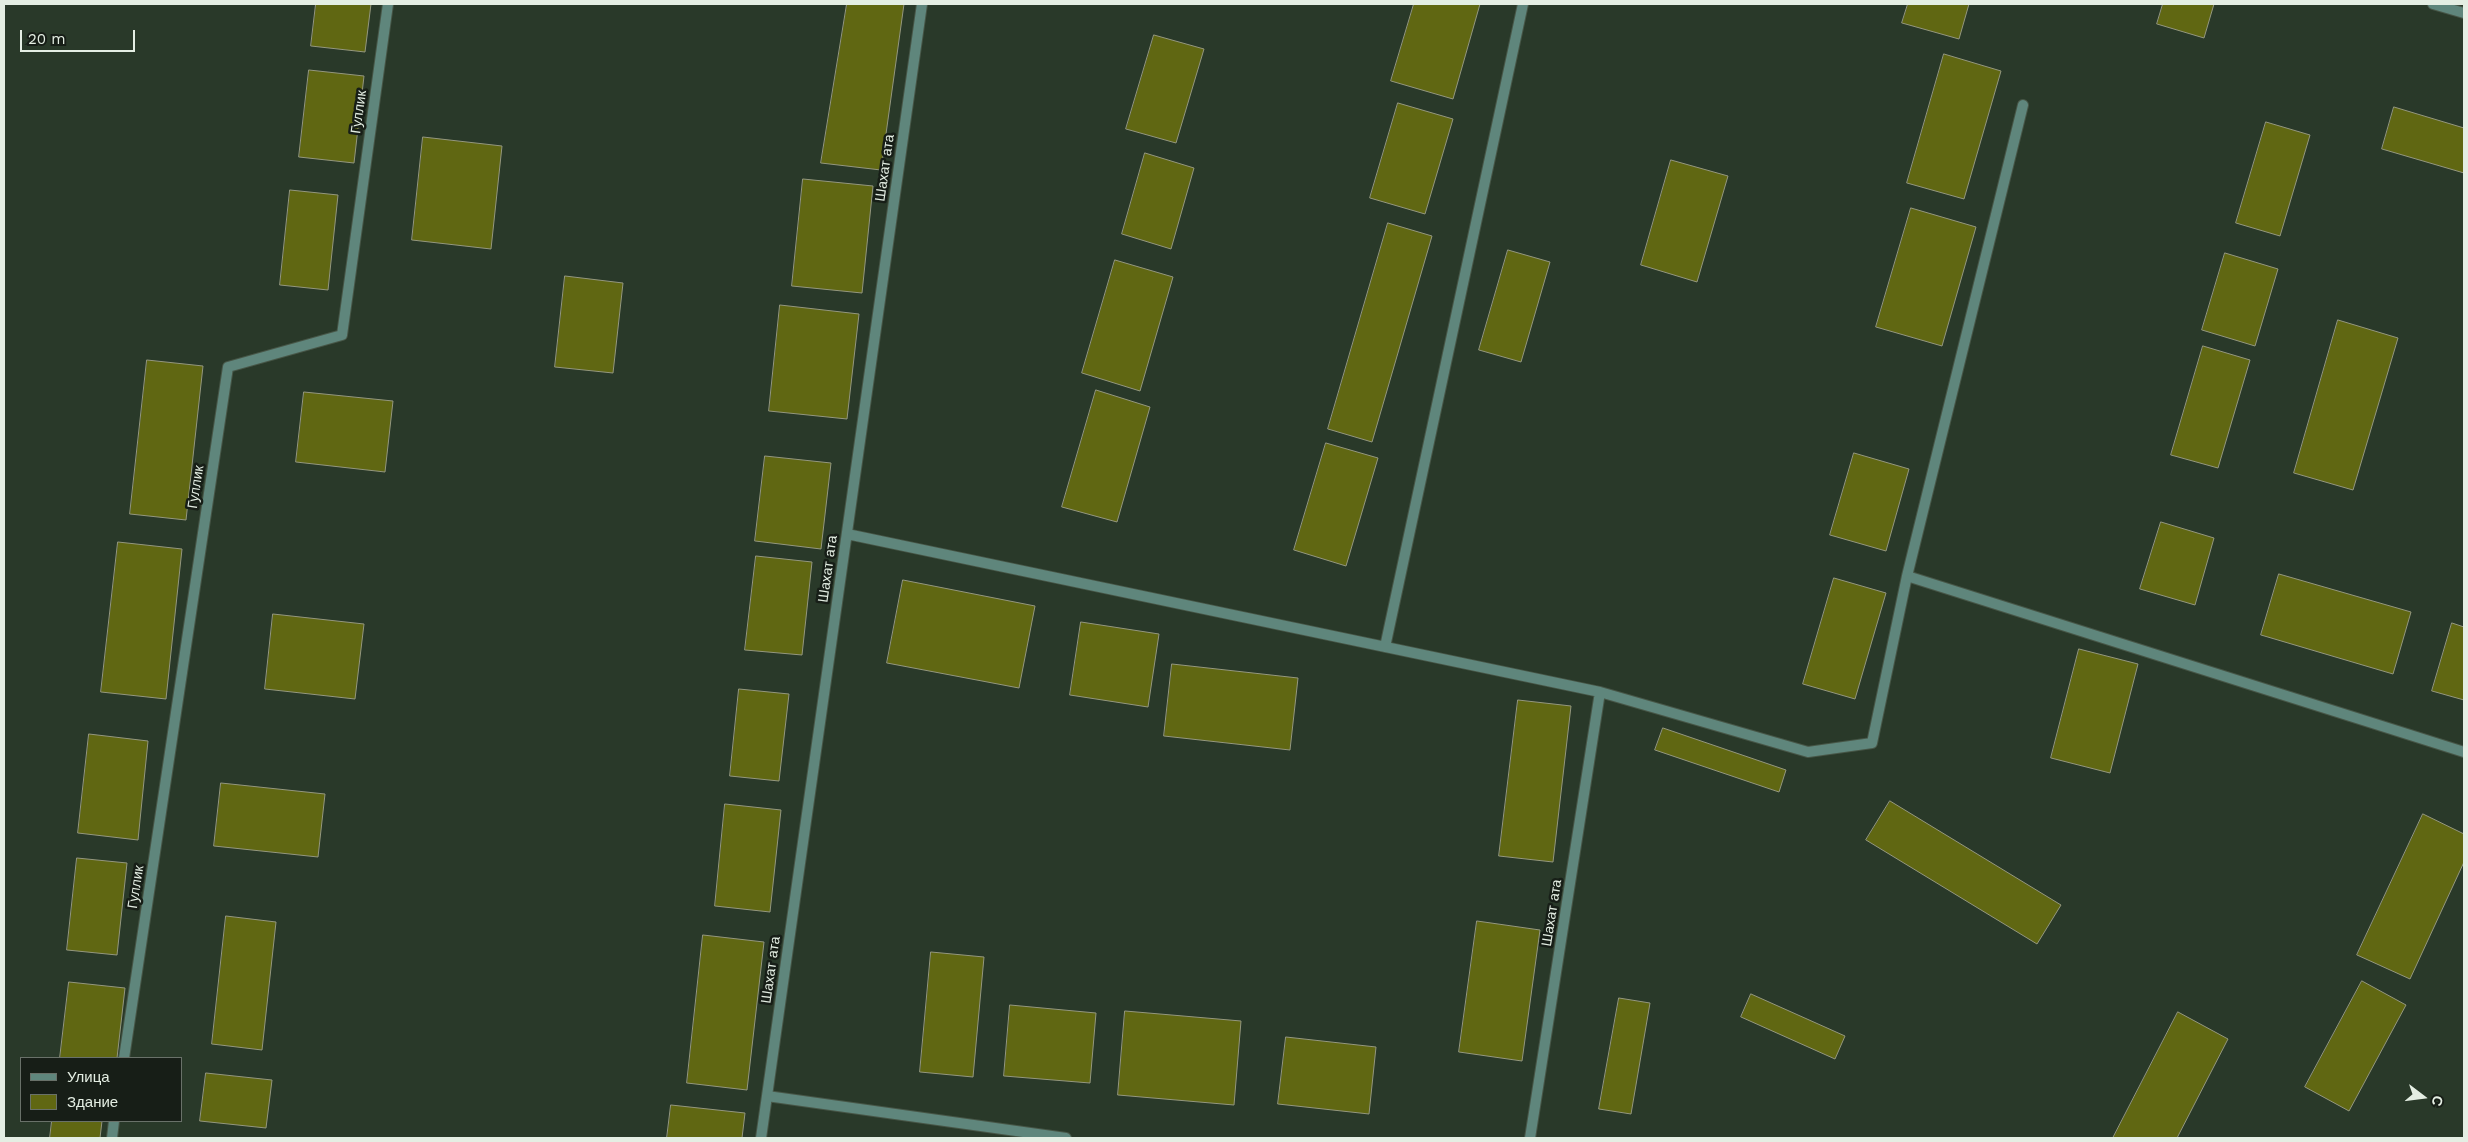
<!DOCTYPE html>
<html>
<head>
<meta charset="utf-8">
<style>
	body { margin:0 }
	#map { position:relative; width:2468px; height:1142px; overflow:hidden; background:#293929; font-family:"Work Sans",sans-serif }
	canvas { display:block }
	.frame { position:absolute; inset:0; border:5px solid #e4eee3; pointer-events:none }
	.legend { position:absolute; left:20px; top:1057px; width:162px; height:65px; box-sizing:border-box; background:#171e17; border:1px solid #697169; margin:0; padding:6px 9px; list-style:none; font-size:15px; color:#e4eee3 }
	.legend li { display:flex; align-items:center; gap:10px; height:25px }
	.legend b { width:25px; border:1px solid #697169 }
	.north { position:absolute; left:2398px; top:1072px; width:50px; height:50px; -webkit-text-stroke:4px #171e17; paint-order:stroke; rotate:105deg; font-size:14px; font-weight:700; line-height:20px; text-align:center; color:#e4eee3 }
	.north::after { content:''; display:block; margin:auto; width:18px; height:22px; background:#e4eee3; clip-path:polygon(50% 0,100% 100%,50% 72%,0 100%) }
	.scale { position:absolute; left:20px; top:30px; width:115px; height:22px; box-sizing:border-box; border:2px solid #e4eee3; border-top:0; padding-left:6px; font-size:15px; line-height:18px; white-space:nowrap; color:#e4eee3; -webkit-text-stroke:4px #171e17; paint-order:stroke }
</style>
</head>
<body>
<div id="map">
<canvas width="2468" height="1142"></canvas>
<div class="frame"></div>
<ul class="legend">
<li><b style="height:6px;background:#5f867c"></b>Улица</li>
<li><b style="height:14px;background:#606712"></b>Здание</li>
</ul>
<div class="north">С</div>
<div class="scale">20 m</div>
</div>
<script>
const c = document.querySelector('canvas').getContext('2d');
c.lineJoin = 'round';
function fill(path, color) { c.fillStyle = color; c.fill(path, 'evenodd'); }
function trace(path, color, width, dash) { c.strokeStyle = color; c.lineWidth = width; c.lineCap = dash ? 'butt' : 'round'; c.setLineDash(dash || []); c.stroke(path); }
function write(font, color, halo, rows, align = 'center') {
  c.font = font + ' "Work Sans",sans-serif'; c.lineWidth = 5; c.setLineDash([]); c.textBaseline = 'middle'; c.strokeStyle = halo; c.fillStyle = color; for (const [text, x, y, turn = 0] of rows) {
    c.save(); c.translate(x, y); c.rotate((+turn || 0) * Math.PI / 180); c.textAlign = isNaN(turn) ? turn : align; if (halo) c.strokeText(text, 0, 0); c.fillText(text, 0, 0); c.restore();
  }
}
const building = new Path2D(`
	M316,4h55l-6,48 -54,-6z
	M847,4h57l-23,166 -60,-7z
	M1414,4h66l-27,95 -62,-18z
	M1908,4h61l-10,35 -57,-16z
	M2163,4h51l-10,34 -47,-14z
	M1154,35l50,14 -28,94 -50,-14z
	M1944,54l57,17 -37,128 -57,-16z
	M309,70l55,6 -10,87 -55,-6z
	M1398,103l55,16 -28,95 -55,-16z
	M2394,107l70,21v45l-82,-24z
	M2266,122l44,13 -30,101 -44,-13z
	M423,137l79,9 -11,103 -79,-9z
	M1145,153l49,15 -23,81 -49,-15z
	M1671,160l57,16 -31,106 -56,-17z
	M803,179l70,7 -11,107 -70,-7z
	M290,190l48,5 -10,95 -48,-5z
	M1911,208l65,19 -34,119 -66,-19z
	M1388,223l44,13 -60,206 -44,-13z
	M1508,250l42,12 -29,100 -42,-12z
	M2225,253l53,16 -23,77 -53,-16z
	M1115,260l58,17 -33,114 -58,-18z
	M565,276l58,7 -10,90 -58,-6z
	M780,305l79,9 -12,105 -78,-8z
	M2338,320l60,18 -45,152 -59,-17z
	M2203,346l47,14 -32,108 -47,-13z
	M147,360l56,6 -17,154 -56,-6z
	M1096,390l54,17 -33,115 -55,-15z
	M304,392l89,9 -8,71 -89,-10z
	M1326,443l52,15 -32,108 -52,-16z
	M1854,453l55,16 -23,82 -56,-16z
	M765,456l66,7 -10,86 -66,-8z
	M2161,522l53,16 -19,67 -55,-16z
	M118,542l64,7 -16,150 -65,-7z
	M756,556l56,6 -10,93 -57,-5z
	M2279,574l132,38 -18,62 -132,-39z
	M1834,578l52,15 -31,106 -52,-15z
	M903,580l132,26 -16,82 -132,-25z
	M273,614l91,10 -9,75 -90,-10z
	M1081,622l78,12 -11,73 -78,-12z
	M2452,623l12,4v73l-32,-9z
	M2079,649l59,15 -28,109 -59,-15z
	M1172,664l126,14 -8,72 -126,-14z
	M739,689l50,5 -10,87 -49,-5z
	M1518,700l53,6 -18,156 -54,-6z
	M1663,728l123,42 -7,22 -124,-42z
	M89,734l59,7 -10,99 -60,-7z
	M221,783l104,11 -7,63 -104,-11z
	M1890,801l171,104 -24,39 -171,-104z
	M725,804l56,6 -11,102 -55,-6z
	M2423,814l41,20v28l-54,117 -53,-24z
	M77,858l50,5 -10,92 -50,-5z
	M226,916l50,6 -14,128 -50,-6z
	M1477,921l63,9 -18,131 -63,-9z
	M703,935l61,7 -17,148 -60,-7z
	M931,952l53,5 -11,120 -53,-5z
	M2362,981l44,24 -57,106 -44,-24z
	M69,982l56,6 -8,70h-57z
	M1751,994l94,42 -10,23 -94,-42z
	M1619,998l31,5 -19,111 -32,-5z
	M1010,1005l86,8 -6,70 -86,-7z
	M1125,1011l116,10 -7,84 -116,-10z
	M2178,1012l50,27 -51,99h-64z
	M1286,1037l90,10 -7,67 -91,-10z
	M206,1073l66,7 -6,48 -66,-7z
	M671,1105l74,8 -3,25h-75z
	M52,1121h50l-2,17h-50z`);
const street = new Path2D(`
	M2433,4l31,9
	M847,534l753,158 208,60 64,-9 35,-167 116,-471
	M1907,576l557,176
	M1385,647l138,-643
	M124,1058l104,-691 114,-32 46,-331
	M767,1096l299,42
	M112,1138l2,-17
	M761,1138l161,-1134
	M1530,1138l70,-446`);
const streetNames = [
	["Гуллик",359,112,-82],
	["Шахат ата",885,168,-82],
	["Гуллик",196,487,-81],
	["Шахат ата",828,569,-82],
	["Гуллик",136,887,-81],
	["Шахат ата",1552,913,-81],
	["Шахат ата",771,970,-82]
];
fill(building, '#606712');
trace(building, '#94977f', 1);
trace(street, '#475647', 12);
trace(street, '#5f867c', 10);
write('14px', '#e4eee3', '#171e17', streetNames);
</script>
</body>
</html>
